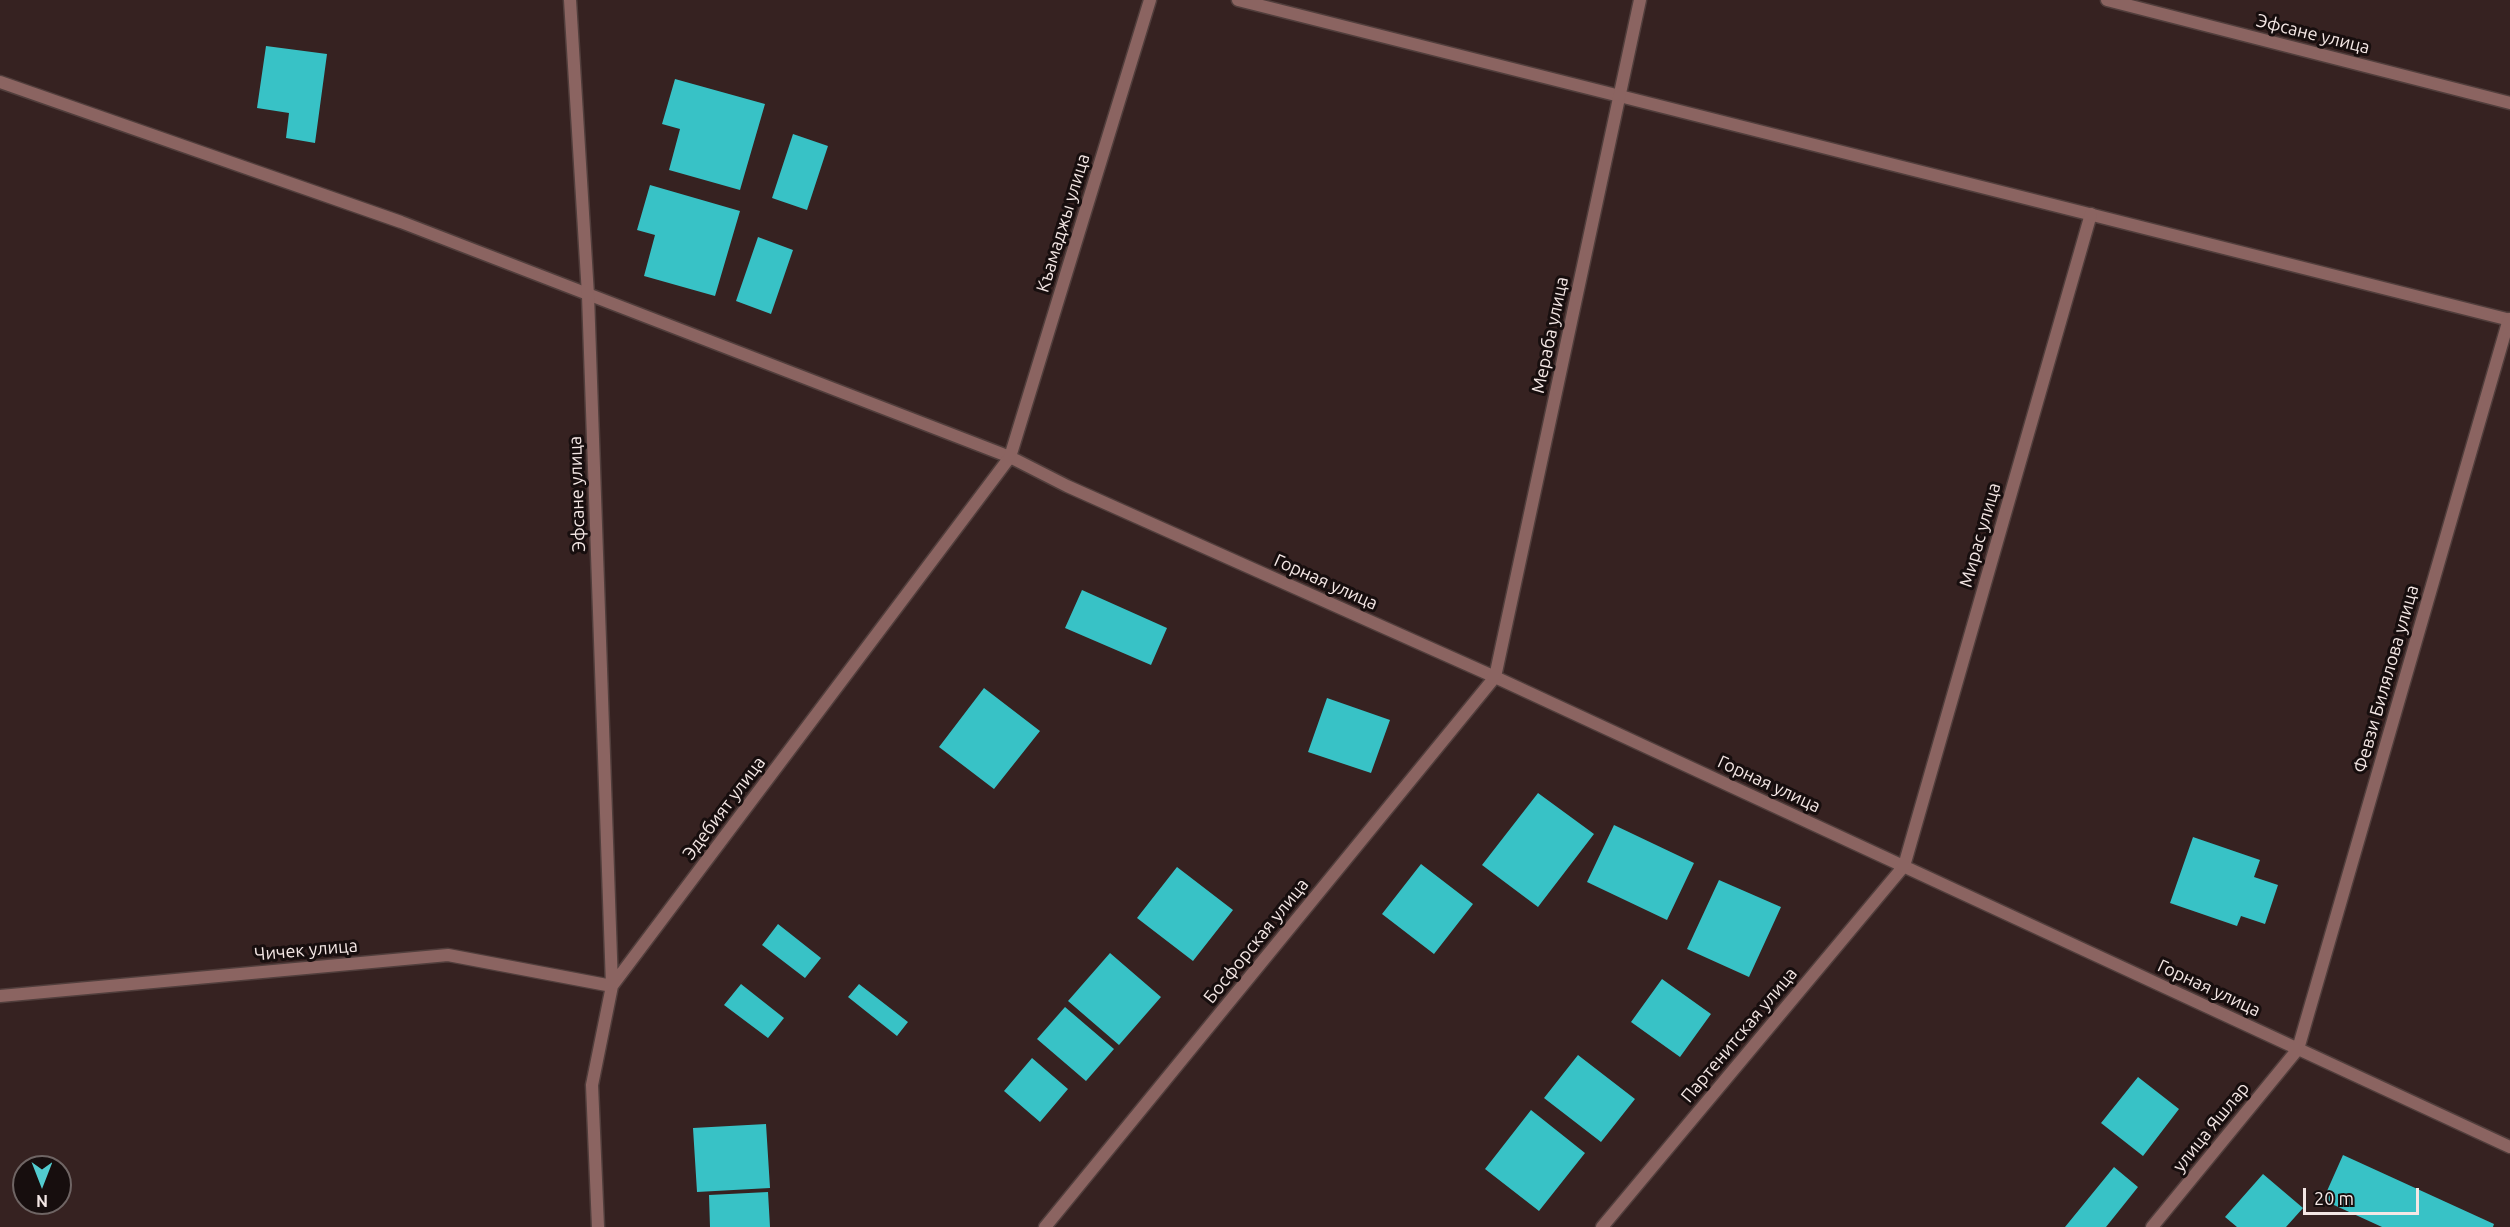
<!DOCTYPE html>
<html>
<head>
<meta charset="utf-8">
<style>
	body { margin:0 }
	#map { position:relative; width:2510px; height:1227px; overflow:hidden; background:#362221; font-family:Ubuntu,sans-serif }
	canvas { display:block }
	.north { position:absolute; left:12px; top:1155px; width:60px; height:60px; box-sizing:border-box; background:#170e0e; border:2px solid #6f6564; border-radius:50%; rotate:180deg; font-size:16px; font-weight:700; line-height:24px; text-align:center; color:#f4e7e5 }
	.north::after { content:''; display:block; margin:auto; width:21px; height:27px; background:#52ccd0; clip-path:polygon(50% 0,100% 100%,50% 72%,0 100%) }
	.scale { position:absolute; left:2303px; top:1188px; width:116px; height:27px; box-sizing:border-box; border:3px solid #f4e7e5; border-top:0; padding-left:8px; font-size:18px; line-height:21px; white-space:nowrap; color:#f4e7e5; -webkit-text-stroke:4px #170e0e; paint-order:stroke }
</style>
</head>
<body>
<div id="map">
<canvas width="2510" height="1227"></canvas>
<div class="north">N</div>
<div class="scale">20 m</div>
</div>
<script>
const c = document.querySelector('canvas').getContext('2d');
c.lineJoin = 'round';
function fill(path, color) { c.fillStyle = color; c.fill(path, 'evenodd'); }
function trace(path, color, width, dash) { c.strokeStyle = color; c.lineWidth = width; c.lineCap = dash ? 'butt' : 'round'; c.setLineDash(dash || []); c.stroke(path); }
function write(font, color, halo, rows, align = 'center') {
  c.font = font + ' Ubuntu,sans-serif'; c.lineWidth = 6; c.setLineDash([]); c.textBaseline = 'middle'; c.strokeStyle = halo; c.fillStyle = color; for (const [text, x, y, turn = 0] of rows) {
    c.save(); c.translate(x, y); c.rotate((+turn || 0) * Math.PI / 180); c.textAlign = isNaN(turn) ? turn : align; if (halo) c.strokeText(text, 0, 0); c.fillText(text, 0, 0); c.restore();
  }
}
const building = new Path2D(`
	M266,46l61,8 -12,89 -29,-5 3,-25 -32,-5z
	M675,79l90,25 -25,86 -71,-20 11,-41 -18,-5z
	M793,134l35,12 -21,64 -35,-12z
	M650,185l90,26 -25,85 -71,-20 11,-41 -18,-5z
	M758,237l35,13 -22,64 -35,-13z
	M1082,590l85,38 -16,37 -86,-37z
	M984,688l56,43 -46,58 -55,-42z
	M1327,698l63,22 -19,53 -63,-21z
	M1538,793l56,41 -56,73 -56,-42z
	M1614,825l80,38 -27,57 -80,-38z
	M2193,837l67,23 -6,17 24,8 -13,39 -24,-8 -4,10 -67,-23z
	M1421,864l52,40 -39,50 -52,-40z
	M1177,867l56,43 -40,51 -56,-43z
	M1719,880l62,27 -32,70 -62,-28z
	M778,924l43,34 -16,20 -43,-33z
	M1110,953l51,44 -42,48 -51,-44z
	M1662,979l49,35 -31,43 -49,-35z
	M741,984l43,34 -16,20 -44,-33z
	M859,984l49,38 -11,14 -49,-39z
	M1065,1007l49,42 -28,32 -49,-42z
	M1578,1055l57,44 -34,43 -57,-44z
	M1032,1058l36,31 -28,33 -36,-31z
	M2138,1077l41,32 -36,47 -42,-33z
	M1531,1110l54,43 -46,58 -54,-42z
	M766,1124l4,64 -73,4 -4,-64z
	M2343,1155l151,69 -1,3h-111l-59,-27z
	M2114,1167l24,20 -32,40h-41z
	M2263,1174l40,34 -17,19h-49l-12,-10z
	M768,1192l2,35h-60l-1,-32z`);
const service = new Path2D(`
	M1238,0c423,110 848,213 1272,320
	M0,82l401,140 609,235`);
const minor = new Path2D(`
	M2107,0l403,103
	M1010,457l57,29 428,191 1015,470
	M0,996l448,-41 164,31 -24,-691 -18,-295
	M598,1227l-6,-142 20,-99 398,-529 140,-457
	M1045,1227l450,-550 145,-677
	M1602,1227l302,-361 187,-652
	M2152,1227l146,-178 211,-730`);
const streetNames = [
	["Эфсане улица",2313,34,14],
	["Къамаджы улица",1063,223,-73],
	["Мераба улица",1550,335,-78],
	["Эфсане улица",577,494,-92],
	["Мирас улица",1980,535,-74],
	["Горная улица",1326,582,24],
	["Февзи Билялова улица",2386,679,-74],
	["Горная улица",1769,784,25],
	["Эдебият улица",724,808,-53],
	["Босфорская улица",1256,941,-51],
	["Чичек улица",306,950,-5],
	["Горная улица",2209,988,25],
	["Партенитская улица",1739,1035,-50],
	["улица Яшлар",2211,1127,-51]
];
fill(building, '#38c2c6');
trace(service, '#513e3c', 15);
trace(minor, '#513e3c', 15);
trace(service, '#8b6461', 12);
trace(minor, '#8b6461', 12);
write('18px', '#f4e7e5', '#170e0e', streetNames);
</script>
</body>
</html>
